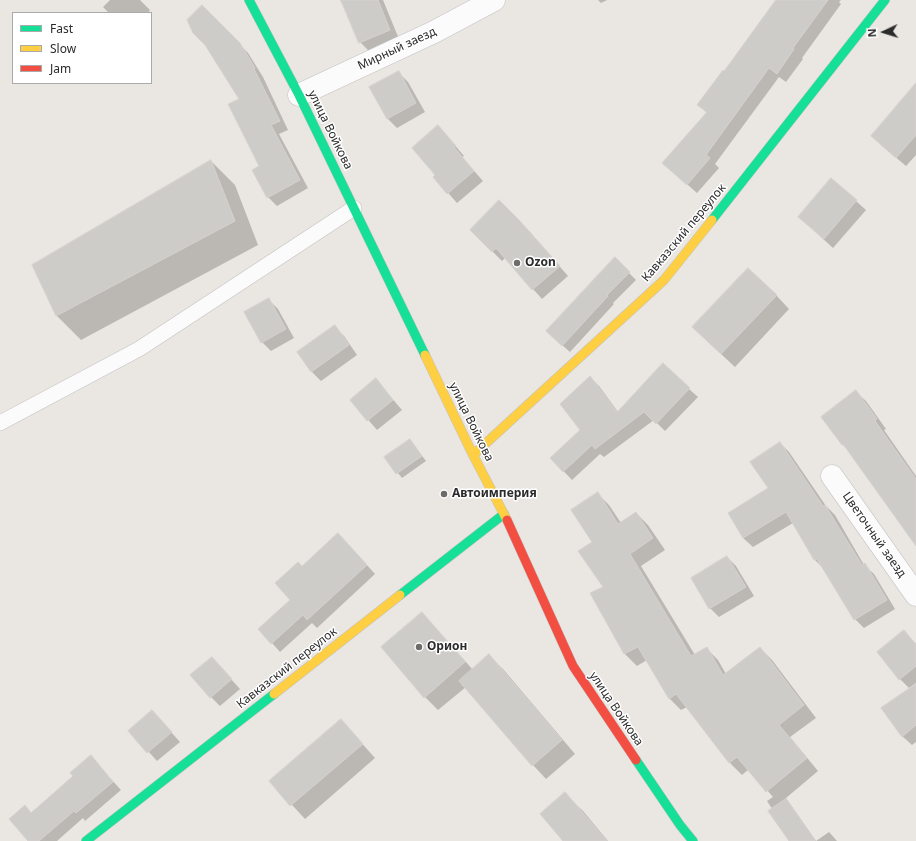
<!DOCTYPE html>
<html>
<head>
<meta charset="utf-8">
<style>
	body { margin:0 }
	#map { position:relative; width:916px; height:841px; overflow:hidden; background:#eae6e2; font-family:"Noto Sans",sans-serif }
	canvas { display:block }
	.legend { position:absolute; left:12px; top:12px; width:140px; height:72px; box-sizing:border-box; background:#fff; border:1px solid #aaa; margin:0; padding:5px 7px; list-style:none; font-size:12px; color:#2b2b2b }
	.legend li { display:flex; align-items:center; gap:8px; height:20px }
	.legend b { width:20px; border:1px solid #aaa }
	.north { position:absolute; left:864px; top:12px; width:40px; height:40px; -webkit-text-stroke:3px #fff; paint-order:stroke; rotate:266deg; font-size:11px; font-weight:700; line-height:16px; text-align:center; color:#2b2b2b }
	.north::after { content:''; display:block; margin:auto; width:14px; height:18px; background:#2b2b2b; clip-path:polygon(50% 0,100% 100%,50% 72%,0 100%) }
</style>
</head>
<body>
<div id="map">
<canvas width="916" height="841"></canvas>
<ul class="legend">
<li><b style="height:5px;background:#16e098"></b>Fast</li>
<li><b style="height:5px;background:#ffcf43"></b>Slow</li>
<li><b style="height:5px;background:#f24e42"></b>Jam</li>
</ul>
<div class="north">N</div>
</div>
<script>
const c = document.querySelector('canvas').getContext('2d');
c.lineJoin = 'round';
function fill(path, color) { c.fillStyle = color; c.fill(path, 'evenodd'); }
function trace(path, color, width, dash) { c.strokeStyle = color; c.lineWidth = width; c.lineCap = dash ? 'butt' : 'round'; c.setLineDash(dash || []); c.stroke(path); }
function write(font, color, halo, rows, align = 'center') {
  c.font = font + ' "Noto Sans",sans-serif'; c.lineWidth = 3; c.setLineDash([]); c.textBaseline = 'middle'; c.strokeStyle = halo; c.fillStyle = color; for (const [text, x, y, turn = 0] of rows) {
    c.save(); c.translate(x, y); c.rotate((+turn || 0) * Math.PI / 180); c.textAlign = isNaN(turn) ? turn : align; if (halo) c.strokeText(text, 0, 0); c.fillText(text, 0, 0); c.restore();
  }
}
const shadow = new Path2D(`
	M110,0h30l10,10 -2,3h-39l-6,-6z
	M340,0h43l16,39 -30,12 -9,-9 -16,-37z
	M598,0h9l-6,3z
	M777,0h64l-2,2 2,2 -39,54 1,1 -17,23 -7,-5 -64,87 4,4 -22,25 -34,-30 44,-50 -9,-9 26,-32z
	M202,7l46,46 15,24 25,53 -9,4 29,54 -31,18 -9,-9 -8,-31 -20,-67z
	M398,72l10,10 17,30 -28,16 -9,-9 -17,-31z
	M916,98v57l-10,11 -25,-21z
	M447,136l17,20 -2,1 21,24 -26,22 -23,-26 3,-2z
	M211,161l24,24 23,60 -177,95 -24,-24 -23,-50z
	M831,179l35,31 -33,38 -34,-31z
	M499,201l30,30 39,45 -26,23 -37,-41 -3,3 -31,-31z
	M615,259l21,21 -23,23 1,1 -44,48 -16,-14z
	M776,295l13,14 -54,58 -28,-26z
	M269,300l9,9 16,29 -23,13 -9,-9z
	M334,326l10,10 13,19 -36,26 -9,-9 -14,-20z
	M590,377l9,9 19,26 71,-23 9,8 -33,34 -11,-11 -50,37 -4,-3 -28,26 -21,-22 30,-28z
	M376,380l26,30 -25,20 -26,-30z
	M856,392l10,9 20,28 -2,1 32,46v68l-67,-93 -6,-6 -21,-28z
	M410,440l16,21 -24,17 -13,-16z
	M780,443l9,9 37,54 9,9 29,50 10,9 21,35 -31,19 -9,-9 -32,-51 -8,-8 -22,-37 -40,24 -10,-9 -14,-24 40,-25z
	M597,493l12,12 12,18 15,-10 12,12 17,25 -24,16 54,89 11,-7 12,12 8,14 34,-26 12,12 44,58 -26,19 28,34 -32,27 30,43 13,-9 8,9h-44l-26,-40 6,-4 -24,-28 -7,6 -12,-12 -43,-56 -6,3 -12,-12 -22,-38 -10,6 -12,-12 -33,-60 13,-6 -12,-46z
	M347,543l28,31 -58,54 -5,-5 -32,29 -8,-9 19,-43 11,-33z
	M727,557l9,9 18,30 -35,21 -9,-9z
	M422,613l13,14 38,43 16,-14 14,13 72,85 -29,25 -13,-14 -67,-78 -28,23 -13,-13z
	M904,631l12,13v39l-7,5 -9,-9z
	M212,658l28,31 -20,17 -9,-9z
	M916,696v46l-4,3 -10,-9z
	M152,711l28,31 -23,19 -27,-30z
	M341,720l34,38 -70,61 -35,-38z
	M91,757l30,33 -36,31 -2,-3 -26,23h-28l-4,-34 7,7 42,-38z
	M565,794l18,17 25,30h-44z`);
const building = new Path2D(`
	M341,0h37l12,30 -31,13z
	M776,0h52l-35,48 1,1 -17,25 -8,-6 -63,87 4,3 -23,27 -25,-22 45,-51 -10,-7 26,-35 1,1z
	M202,5l38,38 15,25 -1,1 26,52 -9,4 29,55 -33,18 -15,-28 7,-4 -31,-62 11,-5 -34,-54 -12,-12 -6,-13z
	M399,71l17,32 -29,16 -18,-32z
	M916,83v52l-20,23 -25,-22z
	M438,125l18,21 -2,1 20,24 -27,23 -14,-17 2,-2 -23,-27z
	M211,160l24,61 -179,95 -24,-51z
	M831,178l26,22 -33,39 -26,-22z
	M499,200l20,20 41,46 -28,24 -36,-42 -4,4 -22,-22z
	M615,257l15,15 -23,23 1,1 -46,50 -16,-15z
	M748,268l29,27 -56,59 -29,-27z
	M269,298l17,31 -25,14 -17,-31z
	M335,325l14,20 -38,27 -14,-20z
	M663,363l27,25 -34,36 -12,-12 -49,37 -3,-4 -29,27 -13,-14 30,-28 -20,-26 30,-28 27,36z
	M376,378l17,22 -26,21 -17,-21z
	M856,390l21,29 -2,2 41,58v67l-73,-102 -1,1 -21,-28z
	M410,439l12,17 -26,18 -12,-17z
	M780,442l43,64 2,-1 37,60 3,-2 22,37 -33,20 -37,-61 -3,1 -28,-48 -43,26 -15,-25 40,-25 -18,-26z
	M598,492l20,32 18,-12 17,26 -23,16 61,102 16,-9 16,28 37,-28 44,58 -25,20 28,33 -41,34 -29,-35 -8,6 -53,-69 -7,5 -31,-52 -14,7 -34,-61 13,-6 -25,-36 14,-9 -21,-32z
	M338,533l29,32 -60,55 -4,-5 -32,29 -13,-15 32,-29 -15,-17 23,-21 4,4z
	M727,556l19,31 -37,22 -18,-31z
	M422,612l43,50 -41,36 -43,-51z
	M904,630l12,15v21l-17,14 -22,-28z
	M489,654l73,86 -30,26 -73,-85z
	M212,657l20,22 -22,19 -20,-23z
	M916,684v41l-14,12 -21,-29z
	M152,710l20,22 -25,21 -19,-22z
	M341,719l22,25 -73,62 -21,-25z
	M91,755l22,27 -37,31 -2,-2 -35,30h-11l-19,-22 16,-14 6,8 42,-37 -3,-3z
	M565,792l42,49h-44l-23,-27z
	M786,799l29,42h-26l-21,-30z`);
const lane = new Path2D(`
	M0,423l139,-74 215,-141`);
const street = new Path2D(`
	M299,95l135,-63 60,-32
	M832,476l84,119`);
const fast = new Path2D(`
	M249,0l50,95 126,260
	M712,220l173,-220
	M400,595l104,-81
	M636,760l44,65 13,16
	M86,841l188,-147`);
const slow = new Path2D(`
	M425,355l48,100 34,65
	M473,455l191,-175 48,-60
	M274,694l126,-99`);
const jam = new Path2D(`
	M507,520l66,146 63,94`);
const markers = [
	[517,263,4,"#6e6c6b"],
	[444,494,4,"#6e6c6b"],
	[419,647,4,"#6e6c6b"]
];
const streetNames = [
	["Мирный заезд",397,49,-25],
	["улица Войкова",330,130,64],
	["Кавказский переулок",684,233,-50],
	["улица Войкова",471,422,64],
	["Цветочный заезд",874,535,55],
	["Кавказский переулок",287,668,-38],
	["улица Войкова",616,709,56]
];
const poiNames = [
	["Ozon",525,263],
	["Автоимперия",452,494],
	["Орион",427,647]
];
fill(shadow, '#0003');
fill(building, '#ceccc9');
trace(building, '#d4d1ce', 1);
trace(lane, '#c3c2c2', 16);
trace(street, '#c3c2c2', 23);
trace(fast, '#c3c2c2', 10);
trace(slow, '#c3c2c2', 10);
trace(jam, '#c3c2c2', 10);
trace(lane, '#fcfbfb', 15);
trace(street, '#fcfbfb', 22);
trace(fast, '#16e098', 9);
trace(slow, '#ffcf43', 9);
trace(jam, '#f24e42', 9);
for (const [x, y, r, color] of markers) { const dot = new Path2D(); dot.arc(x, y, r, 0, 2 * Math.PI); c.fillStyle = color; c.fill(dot); trace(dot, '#fff', 1.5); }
write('12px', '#2b2b2b', '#fff', streetNames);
write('bold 12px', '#2b2b2b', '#fff', poiNames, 'left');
</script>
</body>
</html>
